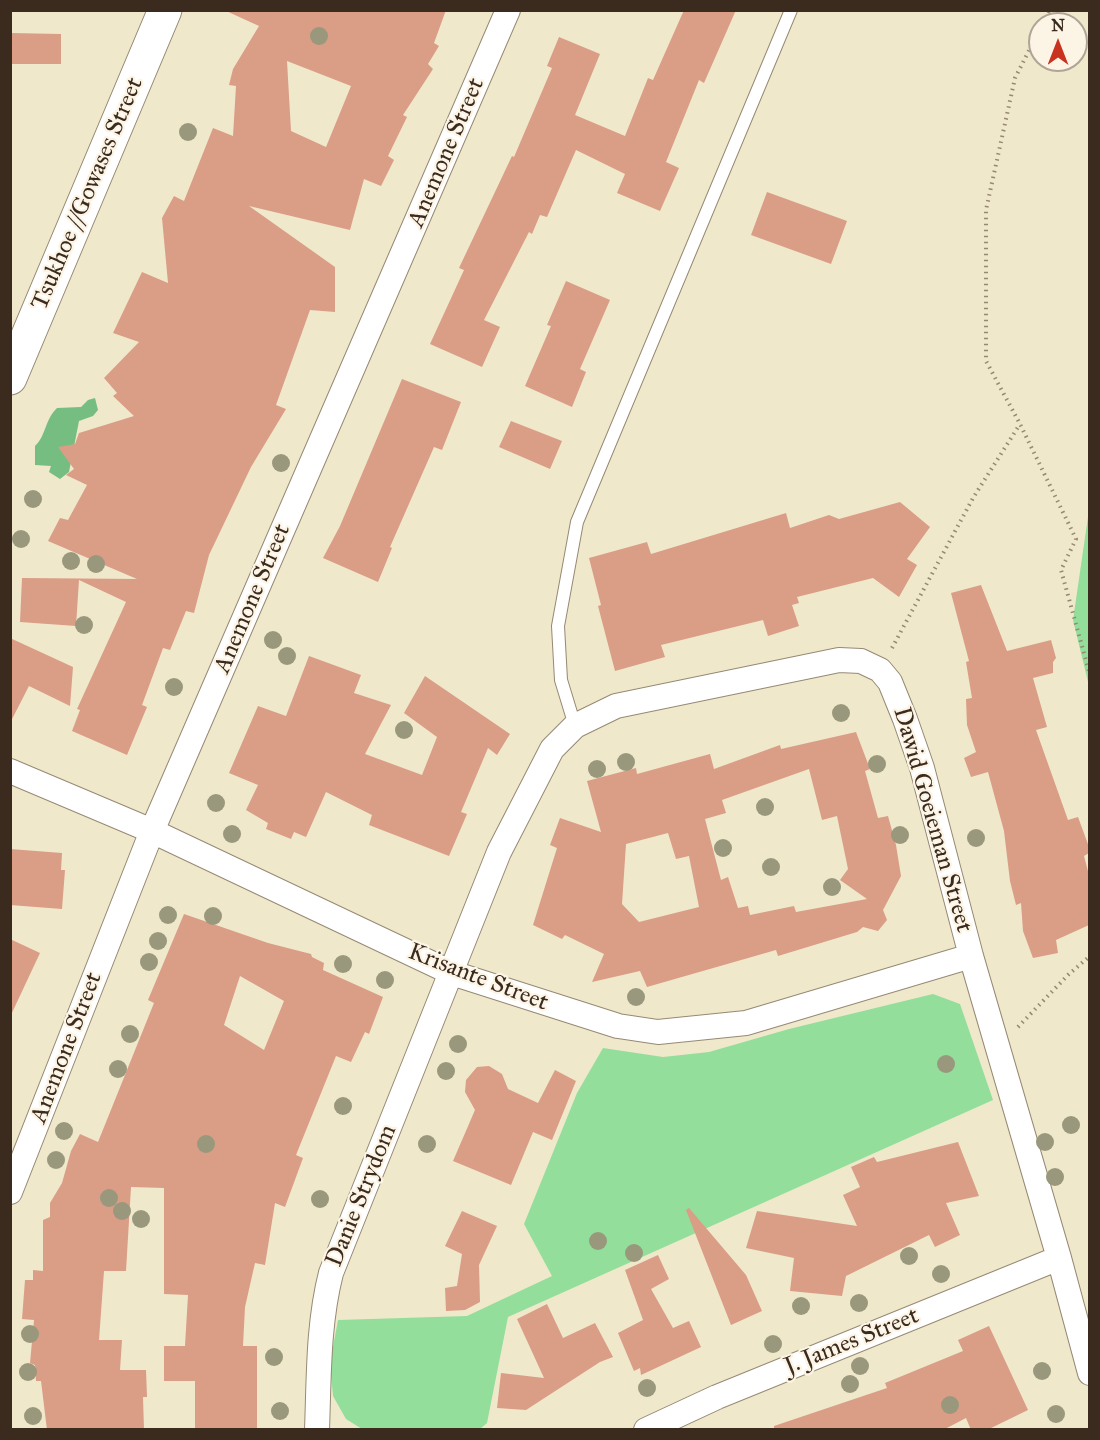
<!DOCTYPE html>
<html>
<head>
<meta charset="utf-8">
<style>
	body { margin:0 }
	#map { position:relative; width:1100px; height:1440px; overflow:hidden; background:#f0e8cb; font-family:"IM FELL Great Primer",serif }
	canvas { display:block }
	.frame { position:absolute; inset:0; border:12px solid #3b2a1e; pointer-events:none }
	.north { position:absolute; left:1028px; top:12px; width:60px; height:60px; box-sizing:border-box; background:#fcf5e5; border:2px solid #afa495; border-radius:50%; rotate:0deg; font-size:16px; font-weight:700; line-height:24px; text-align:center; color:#3b2a1e }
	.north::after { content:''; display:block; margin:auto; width:21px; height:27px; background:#c8321e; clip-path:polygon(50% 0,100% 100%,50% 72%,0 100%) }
</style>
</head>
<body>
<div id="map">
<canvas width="1100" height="1440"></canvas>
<div class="frame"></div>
<div class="north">N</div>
</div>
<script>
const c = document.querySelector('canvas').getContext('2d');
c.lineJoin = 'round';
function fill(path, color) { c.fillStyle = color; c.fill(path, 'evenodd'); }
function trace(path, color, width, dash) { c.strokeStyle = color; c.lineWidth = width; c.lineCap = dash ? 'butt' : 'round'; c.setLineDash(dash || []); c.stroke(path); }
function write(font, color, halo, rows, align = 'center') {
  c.font = font + ' "IM FELL Great Primer",serif'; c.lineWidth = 4.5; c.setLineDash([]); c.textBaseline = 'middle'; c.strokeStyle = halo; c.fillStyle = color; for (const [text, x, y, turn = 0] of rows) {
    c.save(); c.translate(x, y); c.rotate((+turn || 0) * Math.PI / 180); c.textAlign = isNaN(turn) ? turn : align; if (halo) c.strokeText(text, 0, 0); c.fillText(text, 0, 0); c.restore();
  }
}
const green = new Path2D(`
	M1089,510l1,176h-1l-16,-66z
	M933,994l27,10 33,96 -485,217 -21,106 -7,6h-118l-16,-10 -13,-23 -3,-33 8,-43 129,-4 85,-40 -28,-52 53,-131 26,-45 60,9 46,-5 80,-23z`);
const forest = new Path2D(`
	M95,398l3,12 -5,6 -14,5 -10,51 -9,7 -11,-7 2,-6 -16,-1v-19c11,-10 10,-27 22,-38l24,-1 7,-7z`);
const building = new Path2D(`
	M224,10h222l-12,33 5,3 -11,18 5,5 -30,46 4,2 -19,39 6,4 -13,26 -17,-7 -14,51 -101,-24 86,61v45l-25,-2 -34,95 10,4 -35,58 -42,88 -15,58 -8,-2 -16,39 -7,-2 -21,57 5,2 -20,48 -55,-24 8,-21 -3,-1 49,-107 -47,-22 -3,46 -56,-4 2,-44 115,1 -89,-38 12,-23 8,2 19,-35 -21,-10 8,-6 -16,-22 17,-3 4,-11 55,-17 -21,-20 4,-3 -13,-15 35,-36 -26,-9 29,-61 26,11 -6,-65 12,-22 10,5 29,-73 20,8 3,-50 -7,-1 4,-16 26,-43zM287,61l64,25 -25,61 -35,-16z
	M684,10h52l-32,73 -5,-3 -33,82 13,6 -19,43 -43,-18 8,-19 -49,-24 -29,67 -7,-2 -8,19 -3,-2 -45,88 16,7 -18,40 -52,-23 34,-74 -5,-2 53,-112 2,1 38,-89 -5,-2 12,-29 41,17 -25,61 50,21 23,-58 5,2z
	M10,33l51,1v30h-51z
	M767,192l80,29 -16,43 -80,-29z
	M566,281l44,19 -30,69 6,3 -14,35 -47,-21 26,-60 -4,-1z
	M402,379l59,23 -19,48 -8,-3 -44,100 2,1 -14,34 -55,-24 17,-32z
	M511,421l51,20 -12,28 -51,-22z
	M900,502l30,25 -23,32 10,6 -18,32 -26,-19 -76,19 2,6 -7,2 7,21 -31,10 -5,-16 -102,25 4,12 -50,14 -17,-65 3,-1 -12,-47 58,-16 4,12 135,-41 4,15 39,-13 10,4z
	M981,585l26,66 44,-11 5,18 -3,4v11l-20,5 14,49 -11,3 32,90 10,-3 11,30v6l-5,3 5,19v50l-33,15 2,13 -25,5 -10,-27 -2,-28 -5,2 -6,-24 -6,-50 -16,-59 -17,5 -7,-19 12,-6 -9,-27 -1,-26 6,-1 -6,-36 3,-1 -18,-68z
	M10,638l63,29 -3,39 -41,-20 -19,37z
	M309,656l52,19 -7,18 37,12 -26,49 57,21 15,-38 -33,-24 21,-37 85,58 -13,21 -9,-7 -27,64 6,2 -18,42 -80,-31 3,-10 -46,-23 -20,45 -12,-5 -3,7 -25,-10 2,-6 -22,-13 12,-25 -29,-12 29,-67 28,10z
	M856,732l14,37 -5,2 13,47 10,-2 8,29 5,31 -18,34 4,10 -9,11 -15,-4 -6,5 -79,24 -2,-6 -129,37 -7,-16 -48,11 12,-28 -39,-19 -3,4 -29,-14 24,-77 -7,-3 10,-27 41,14 -14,-51 49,-13 1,6 73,-20 4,15 66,-24 1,4zM809,769l13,51 15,-4 11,53 -8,11 27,19 -71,13 -2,-6 -44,9 -2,-9 -10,2 -10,-31 -7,3 -16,-61 21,-6 -4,-13zM668,833l8,26 13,-3 10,51 -60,15 -17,-18 4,-60z
	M10,849l52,4 -1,17h4l-3,39 -52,-4z
	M184,914l84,29 43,11 1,3 12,6 -1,7 60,27 -14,37 -4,-2 -14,30 -15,-6 -40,99 7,3 -18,49 -10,-4 -10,62 -10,-2 -10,44 -2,39h14v84h-62v-49h-31v-35h21l3,-51 -24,-1v-106l-33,-1 -5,84h-22l-5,69h23l-2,30h26l1,27h-4l1,33h-97l-6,-49h-5l-1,-16 -5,-2 4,-43 -12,-1 3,-39h8v-10l10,1v-51l7,-3v-14l12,-20 9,-32 9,-17 18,8 56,-139 -6,-3zM240,976l44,25 -20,49 -40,-25z
	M10,939l30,14 -30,64z
	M489,1066l13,8 6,15 30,14 17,-33 21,11 -24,59 -19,-8 -22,53 -58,-24 22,-51 -10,-18 1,-12 11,-13z
	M958,1142l21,54 -33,7 14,32 -25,12 -6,-12 -83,41 -4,20 -52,-5 4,-33 -48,-10 11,-37 100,15 -14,-31 17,-8 -9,-20 23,-10 3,5z
	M689,1208l57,67 16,36 -31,14 -45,-115z
	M462,1211l35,15 -18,39 1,37 -15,8 -19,1 -1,-23 12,-2 5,-32 -17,-8z
	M658,1255l11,24 -18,10 22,39 16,-7 12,26 -60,28 -1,-7 -6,3 -16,-38 25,-13 -18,-50z
	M547,1304l16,34 32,-15 18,34 -13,5 -74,48 -29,-2 4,-35 43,5 -27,-59z
	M989,1326l39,84 -41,20h-16l-5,-12 -23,12h-169v-4l113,-38 -2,-5 78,-32 -5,-11z`);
const path = new Path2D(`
	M1043,24l7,-14
	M1040,29l-25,49 -29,132v151l34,63 56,115 -15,31 29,105
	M892,648l81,-150 47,-74
	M1018,1027l50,-52 22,-19`);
const lane = new Path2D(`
	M575,726l-14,-46 -3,-54 19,-104 214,-512`);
const street = new Path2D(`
	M10,771l142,60 300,142 166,53 40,6 88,-9 225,-67
	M10,1192l142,-361 356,-821
	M317,1430c2,-54 1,-106 14,-157l168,-421 53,-103 23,-23 41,-20 223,-46 22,1 19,9 10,12 15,37 17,49 49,188 88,302 31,115
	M646,1430l71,-33 342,-139`);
const secondary = new Path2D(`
	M10,378l155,-368`);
const trees = [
	[319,36],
	[188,132],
	[281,463],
	[33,499],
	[21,539],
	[71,561],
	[96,564],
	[84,625],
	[273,640],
	[287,656],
	[174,687],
	[841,713],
	[404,730],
	[626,762],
	[877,764],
	[597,769],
	[216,803],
	[765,807],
	[232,834],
	[900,835],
	[976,838],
	[723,848],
	[771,867],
	[832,887],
	[168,915],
	[213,916],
	[158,941],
	[149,962],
	[343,964],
	[385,980],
	[636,997],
	[130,1034],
	[458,1044],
	[946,1064],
	[118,1069],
	[446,1071],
	[343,1106],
	[1071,1125],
	[64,1131],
	[1045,1142],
	[206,1144],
	[427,1144],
	[56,1160],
	[1055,1177],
	[109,1198],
	[320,1199],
	[122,1211],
	[141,1219],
	[598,1241],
	[634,1253],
	[909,1256],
	[941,1274],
	[859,1303],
	[801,1306],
	[30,1334],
	[773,1344],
	[274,1357],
	[860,1366],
	[1042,1371],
	[28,1372],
	[850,1384],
	[647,1388],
	[950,1405],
	[280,1411],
	[1056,1414],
	[33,1416]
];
const streetNames = [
	["Anemone Street",447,153,-67],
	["Tsukhoe //Gowases Street",88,194,-67],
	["Anemone Street",253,599,-67],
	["Dawid Goeieman Street",932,820,74],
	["Krisante Street",478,978,21],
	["Anemone Street",67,1048,-69],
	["Danie Strydom",362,1196,-68],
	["J. James Street",852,1342,-22]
];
fill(green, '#93de9a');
fill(forest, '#76bd82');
fill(building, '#da9d86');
trace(lane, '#968974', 14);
trace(street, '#968974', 26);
trace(secondary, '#968974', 35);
trace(path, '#968974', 4, [1.5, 4.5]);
trace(lane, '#fff', 12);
trace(street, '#fff', 24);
trace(secondary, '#fff', 33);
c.fillStyle = '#99987d';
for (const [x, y] of trees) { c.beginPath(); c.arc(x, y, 9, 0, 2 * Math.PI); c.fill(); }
write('24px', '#3b2a1e', '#fcf5e5', streetNames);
</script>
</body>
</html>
